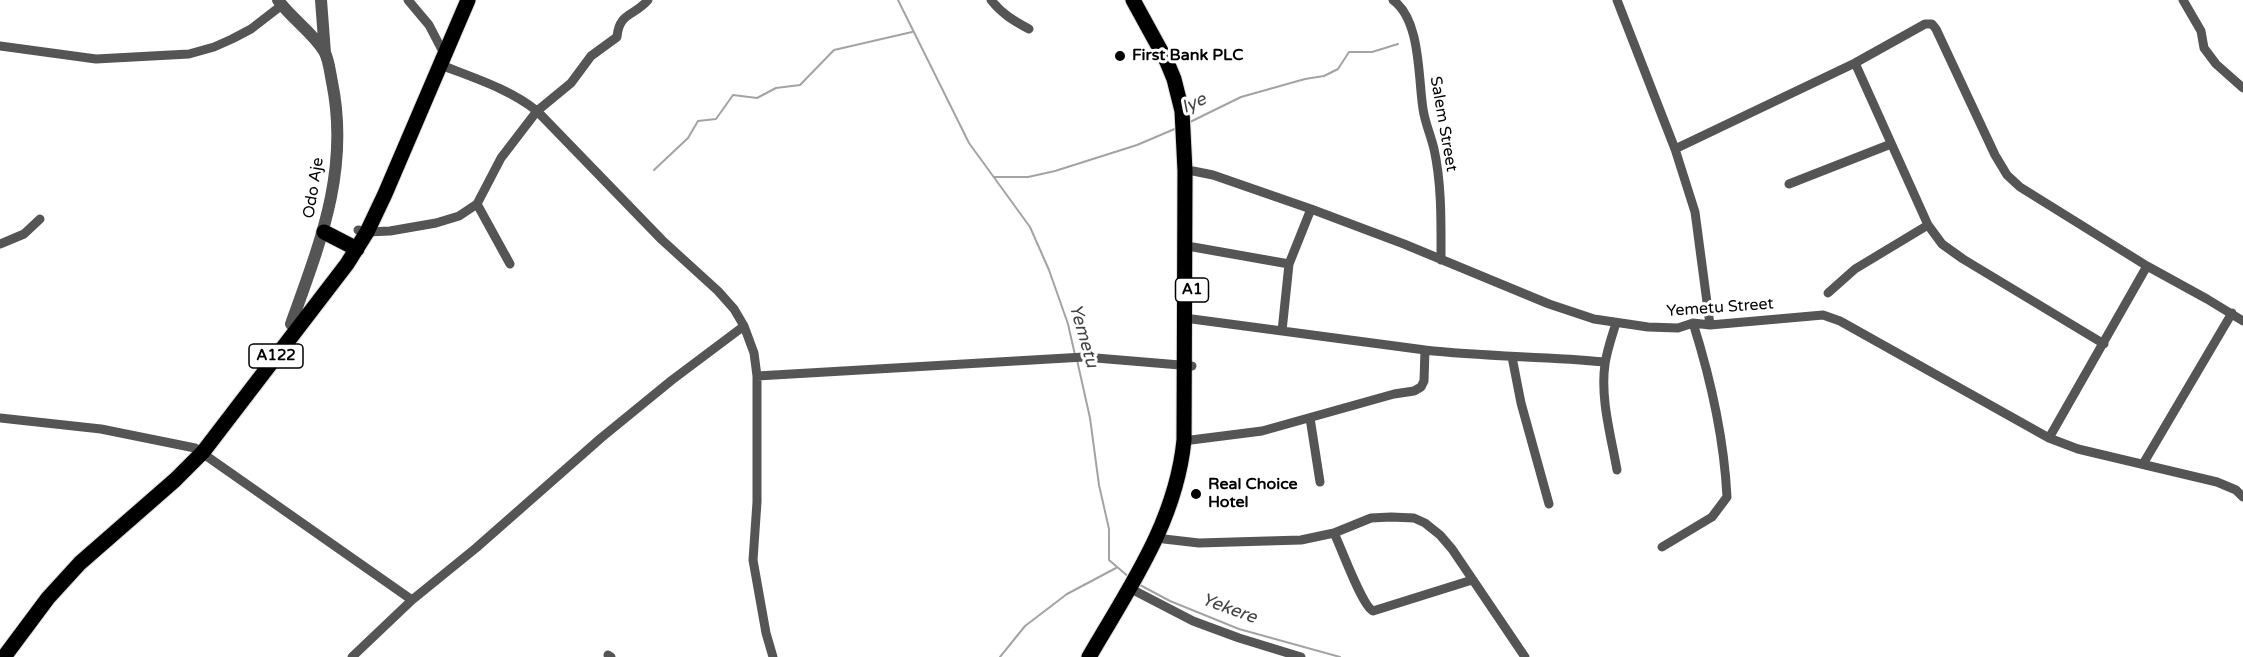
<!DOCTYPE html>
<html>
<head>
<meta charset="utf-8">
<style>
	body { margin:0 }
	canvas { display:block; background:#fff }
</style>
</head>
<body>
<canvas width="2243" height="657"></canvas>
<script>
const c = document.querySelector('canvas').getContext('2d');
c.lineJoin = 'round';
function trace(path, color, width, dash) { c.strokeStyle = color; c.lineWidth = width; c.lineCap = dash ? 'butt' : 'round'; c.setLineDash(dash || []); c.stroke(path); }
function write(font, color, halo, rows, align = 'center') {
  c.font = font + ' "Varela Round",sans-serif'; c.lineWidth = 6; c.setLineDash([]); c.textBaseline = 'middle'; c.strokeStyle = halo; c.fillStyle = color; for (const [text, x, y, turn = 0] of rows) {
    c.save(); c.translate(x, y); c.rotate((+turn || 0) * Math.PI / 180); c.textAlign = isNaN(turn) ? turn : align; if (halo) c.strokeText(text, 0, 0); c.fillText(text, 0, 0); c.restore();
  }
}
const stream = new Path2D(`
	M898,0l71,143 61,84 19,43 19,54 7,31
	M1188,123l53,-26 64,-18 19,-3 14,-7 11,-17h23l26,-8
	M654,170l34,-32 10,-17 18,-2 17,-24 24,3 19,-10 24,-3 34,-35 78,-18
	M994,177h34l27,-6 82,-26 40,-17
	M1077,360l13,58 9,67 10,44v31l21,18
	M1140,585l30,16 69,28 101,28
	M1000,657l25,-31 42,-32 49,-26`);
const minor = new Path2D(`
	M408,0l21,25 12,23
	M991,0c11,14 23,21 38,29
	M1393,0c28,20 25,78 30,109 2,14 8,27 11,40 8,36 7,75 7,111
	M1617,0l58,149 20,63 15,113
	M2183,0l18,31 3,17 12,16 27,24
	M0,46l96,13 93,-5 25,-7 18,-8 19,-10 31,-24
	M1855,63l73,162 14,19 21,15 141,85
	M441,65c33,13 69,24 96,46l125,129 56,51 16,18 10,17 10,27 3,23v126l-4,58 13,73 7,24
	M1675,149l180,-86 70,-39h7l4,5 59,126 12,20 13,12 127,79 60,33 36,22
	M1185,171h8l20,4 98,34 93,35 145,60 45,15 54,8 30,1 15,-5 17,2 113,-10 17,6 209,117 29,11 139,33 19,8 7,7
	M1789,184l102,-40
	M477,204l33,60
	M358,230l9,2 23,-1 46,-8 23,-7 18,-12 24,-46 36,-47 34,-28 20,-27 26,-19c2,-25 18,-21 31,-37
	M0,244l24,-10 16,-15
	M1193,247l96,17
	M1828,293l27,-24 73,-44
	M1192,319l233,31
	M1616,323c-4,13 -9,27 -11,41 -5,34 6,72 12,106
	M1282,331l7,-67 22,-55
	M1512,357l9,46 28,101
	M757,376l327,-19 108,9
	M0,418l101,11 94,19 217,152
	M1310,418l10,64
	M2049,438l98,-172
	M1191,440l71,-9 132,-37 20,-3 7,-4 3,-6 1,-31c60,7 120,6 180,12
	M2143,464l89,-151
	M1334,533c7,14 28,73 39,78l99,-31
	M1164,539l35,4 102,-3 33,-7 37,-15 20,-1 23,1 11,5 15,12 12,14 73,108
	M1662,547l50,-30 15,-20c-3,-60 -16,-117 -34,-174
	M1137,592l56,29 46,17 62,19
	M608,655l3,2
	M352,657l60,-57 64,-52 125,-110 71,-58 72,-54`);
const tertiary = new Path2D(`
	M278,0c13,18 34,32 46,51 5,8 6,22 8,31 18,88 -12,161 -41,242
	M321,0l4,53`);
const trunk = new Path2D(`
	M324,232l33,17
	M4,657l44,-59 32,-35 95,-83 28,-28 144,-188 20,-32 18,-38 83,-194
	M1089,657c40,-69 87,-135 95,-217l1,-269 -3,-60 -8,-32 -7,-17 -34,-62`);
const markers = [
	[1120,56,6,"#000"],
	[1196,494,6,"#000"]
];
const shields = [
	[1192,290,33],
	[276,356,54]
];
const shieldNames = [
	["A1",1192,290],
	["A122",276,356]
];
const poiNames = [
	["First Bank PLC",1132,56],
	["Real Choice",1208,485],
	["Hotel",1208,503]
];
const streetNames = [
	["Salem Street",1443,124,80],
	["Odo Aje",314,188,-81],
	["Yemetu Street",1720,308,-4]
];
const waterNames = [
	["Iye",1194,104,-25],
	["Yemetu",1083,336,74],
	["Yekere",1229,609,20]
];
trace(stream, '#a3a3a3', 2);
trace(trunk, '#dbdbdb', 17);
trace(minor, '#555', 9);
trace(tertiary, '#555', 12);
trace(trunk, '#000', 15);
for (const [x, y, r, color] of markers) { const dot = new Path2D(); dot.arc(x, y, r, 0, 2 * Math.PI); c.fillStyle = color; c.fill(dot); trace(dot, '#fff', 2); }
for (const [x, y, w] of shields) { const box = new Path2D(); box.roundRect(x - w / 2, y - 12, w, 24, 4.5); c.fillStyle = '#fff'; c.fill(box); trace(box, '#000', 1.5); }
write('bold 15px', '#000', null, shieldNames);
write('bold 16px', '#000', '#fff', poiNames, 'left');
write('16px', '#000', '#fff', streetNames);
write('italic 18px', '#444', '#fff', waterNames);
</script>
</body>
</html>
